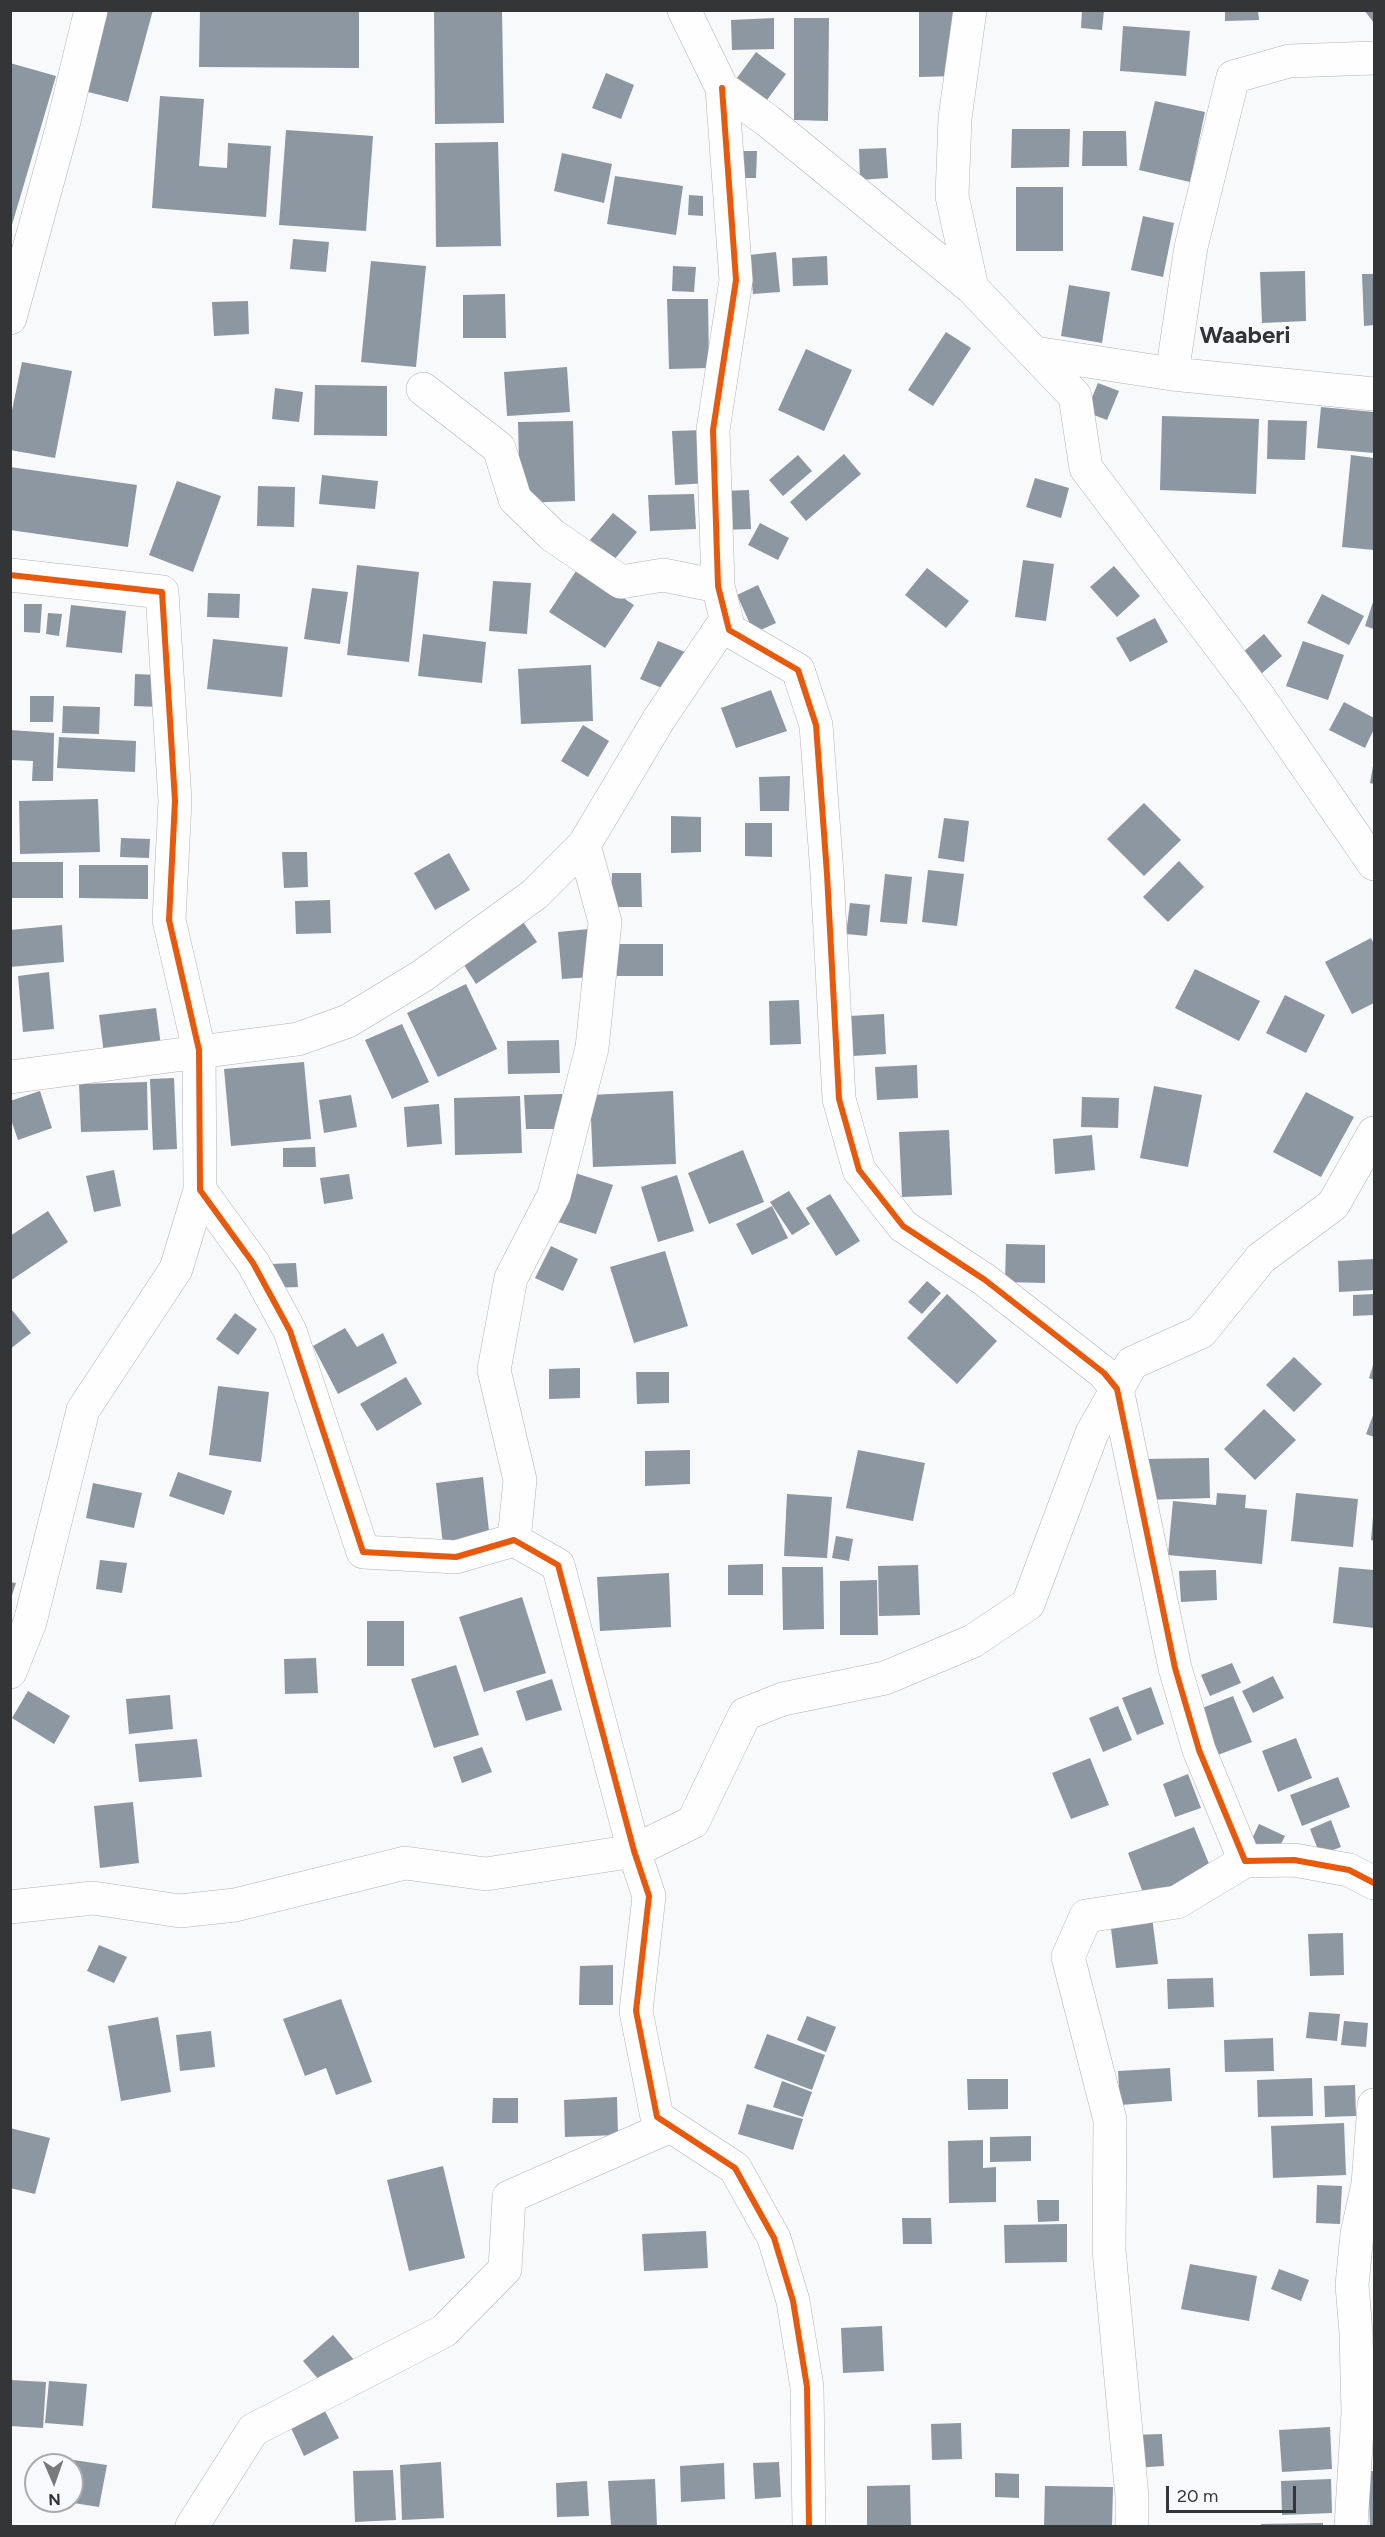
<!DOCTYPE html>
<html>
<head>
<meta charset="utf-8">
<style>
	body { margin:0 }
	#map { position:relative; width:1385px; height:2537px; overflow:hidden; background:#f8f9fb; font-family:Figtree,sans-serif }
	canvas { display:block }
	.frame { position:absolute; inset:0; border:12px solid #343536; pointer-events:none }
	.north { position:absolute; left:24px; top:2453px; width:60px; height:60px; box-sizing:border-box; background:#f7f9fc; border:2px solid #a9abad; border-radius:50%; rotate:178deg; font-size:16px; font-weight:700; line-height:24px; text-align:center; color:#343536 }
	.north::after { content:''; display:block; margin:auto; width:21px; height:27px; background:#797a7b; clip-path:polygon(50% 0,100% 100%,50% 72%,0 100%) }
	.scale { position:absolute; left:1166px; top:2486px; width:130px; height:27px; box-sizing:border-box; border:3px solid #343536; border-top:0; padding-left:8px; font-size:18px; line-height:21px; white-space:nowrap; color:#343536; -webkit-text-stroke:4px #f7f9fc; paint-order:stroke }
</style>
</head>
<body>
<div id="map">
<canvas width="1385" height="2537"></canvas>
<div class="frame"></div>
<div class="north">N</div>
<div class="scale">20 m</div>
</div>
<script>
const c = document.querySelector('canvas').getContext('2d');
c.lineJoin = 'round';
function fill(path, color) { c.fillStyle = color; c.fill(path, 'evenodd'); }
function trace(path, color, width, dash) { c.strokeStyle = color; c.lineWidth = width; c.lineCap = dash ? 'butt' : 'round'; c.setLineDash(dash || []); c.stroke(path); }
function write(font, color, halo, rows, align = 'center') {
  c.font = font + ' Figtree,sans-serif'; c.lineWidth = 6; c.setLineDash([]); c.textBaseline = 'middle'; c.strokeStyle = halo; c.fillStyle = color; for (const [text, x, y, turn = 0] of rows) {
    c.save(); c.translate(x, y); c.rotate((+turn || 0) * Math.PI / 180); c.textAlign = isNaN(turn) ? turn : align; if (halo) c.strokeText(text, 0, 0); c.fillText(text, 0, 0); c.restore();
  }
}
const building = new Path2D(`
	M102,10h51l-25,92 -48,-12z
	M200,10h159v58l-160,-1z
	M434,10h68l2,113 -69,1z
	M919,10h35v66l-35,1z
	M1082,10h22l-2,20 -21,-2z
	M1225,10h33l1,10 -34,1z
	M1364,10h10v13z
	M774,18v31l-42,1 -1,-30z
	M794,18h35l-1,103 -34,-1z
	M1123,26l67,5 -4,45 -66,-5z
	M756,52l30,22 -19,26 -30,-22z
	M10,63l46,13 -45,152h-1z
	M606,73l28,12 -13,34 -29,-11z
	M160,96l44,3 -5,67 28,2 1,-25 43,3 -5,71 -114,-9z
	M1155,101l50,11 -15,70 -51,-12z
	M1012,129h58l-1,38 -58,1z
	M286,130l87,6 -7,95 -87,-6z
	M1083,131h43l1,35h-45z
	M498,142l3,104 -65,1 -1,-104z
	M886,148l2,30 -28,2 -1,-31z
	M735,151h22l-1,27h-22z
	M562,153l50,11 -8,39 -50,-12z
	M615,176l68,10 -7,49 -69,-11z
	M1016,187h47v64h-47z
	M689,195l14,1v20l-15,-1z
	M1143,216l31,7 -11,54 -32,-7z
	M293,239l36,3 -3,30 -36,-3z
	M776,252l4,40 -27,2 -4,-39z
	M827,256l1,29 -35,1 -1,-28z
	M371,261l55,5 -10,101 -55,-5z
	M673,266l23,1 -2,25 -22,-1z
	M1305,271l1,50 -44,2 -2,-51z
	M1362,274h12v51l-10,1z
	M1069,285l41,7 -8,51 -41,-7z
	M505,294l1,44h-43v-43z
	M667,299h41l1,69 -40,1z
	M248,301l1,33 -35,2 -2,-34z
	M946,332l25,16 -38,58 -25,-16z
	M806,349l46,21 -28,61 -46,-21z
	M22,362l50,9 -17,87 -45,-8v-30z
	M567,367l3,45 -63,4 -3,-44z
	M1098,383l21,8 -12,29 -21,-8z
	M315,385l72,1v50l-73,-1z
	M275,388l28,4 -4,30 -27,-3z
	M1321,407l53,5v41l-57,-5z
	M1162,416l97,3 -3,75 -96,-4z
	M1268,420l39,1 -2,39 -38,-1z
	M573,421l2,80 -55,2 -2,-81z
	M705,430l3,53 -33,2 -3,-54z
	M844,454l17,20 -55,47 -16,-19z
	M798,455l14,16 -29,25 -14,-16z
	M1351,455l23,3v92l-32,-3z
	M10,467l127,18 -9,62 -118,-17z
	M322,475l56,6 -3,28 -56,-5z
	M1035,478l34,10 -8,30 -35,-11z
	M177,481l44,15 -28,76 -44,-17z
	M258,486l37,1 -1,40 -37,-1z
	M749,490l2,39 -28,1 -1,-39z
	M694,494l2,35 -46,2 -2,-36z
	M613,513l24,19 -23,28 -24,-20z
	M760,523l29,15 -11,22 -30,-15z
	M1023,560l31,4 -8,57 -31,-4z
	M357,565l62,7 -10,90 -62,-7z
	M1114,566l26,30 -23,21 -27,-30z
	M578,568l56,37 -29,43 -56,-36z
	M927,568l42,33 -23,27 -41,-33z
	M493,581l38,2 -4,51 -38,-3z
	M758,585l18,38 -22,10 -17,-38z
	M312,588l36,4 -8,52 -36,-5z
	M208,593l32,1 -1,24 -32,-1z
	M1322,594l42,22 -15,29 -42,-22z
	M1374,599v30l-9,-3z
	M24,604h18l-2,29 -16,-1z
	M71,605l55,6 -4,42 -56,-6z
	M48,613l14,1 -3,22 -13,-2z
	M1155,618l13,24 -38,20 -14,-24z
	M423,634l63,8 -4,41 -64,-7z
	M1264,634l18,22 -21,18 -19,-21z
	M213,639l75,8 -6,50 -75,-8z
	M658,641l27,11 -18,38 -27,-11z
	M1303,641l41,14 -16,45 -42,-14z
	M591,665l2,56 -72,3 -3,-55z
	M135,674l24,1 -1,32 -24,-1z
	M771,690l16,41 -51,17 -15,-40z
	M30,696h24l-1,26h-23z
	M1344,702l30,16v11l-9,19 -36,-18z
	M63,706l37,1 -1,27 -37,-1z
	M583,725l26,16 -21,36 -27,-16z
	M10,730l44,3 -1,48h-21l1,-20 -23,-1z
	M59,737l77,4 -1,31 -78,-4z
	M1373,766h1v18l-4,-1z
	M790,776l-1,35h-29l-1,-34z
	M98,799l2,53 -80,2 -1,-53z
	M1144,803l37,37 -37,36 -37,-37z
	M671,816l30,1v35l-30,1z
	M944,818l25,3 -5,41 -26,-4z
	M745,823h27v34l-27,-1z
	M121,838l29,1 -1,19 -29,-1z
	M282,852h25l1,35 -24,1z
	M449,853l21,37 -35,20 -21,-37z
	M1179,861l25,26 -36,35 -25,-25z
	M10,862h53v36h-53z
	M79,865h69v34l-69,-1z
	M928,870l36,4 -7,52 -35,-4z
	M612,873h29l1,34h-31z
	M885,874l27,3 -5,47 -27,-2z
	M330,900l1,33 -35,1 -1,-33z
	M850,903l20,2 -3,31 -21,-2z
	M519,916l18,26 -61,42 -17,-27z
	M62,925l2,37 -54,5v-37z
	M589,929l4,48 -31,2 -4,-47z
	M1371,938l3,6v59l-22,11 -27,-52z
	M617,944h46v32h-46z
	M1195,969l65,32 -21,40 -64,-33z
	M49,972l5,57 -31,3 -5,-56z
	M466,984l31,65 -59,28 -31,-64z
	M1285,995l40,20 -19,38 -40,-20z
	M799,1000l2,44 -31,1 -1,-44z
	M156,1008l5,38 -57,8 -5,-39z
	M884,1014l2,40 -34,2 -2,-40z
	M402,1024l27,58 -37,17 -27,-59z
	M559,1040l1,33 -52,1 -1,-33z
	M304,1062l7,77 -80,7 -7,-77z
	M917,1065l1,33 -41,2 -2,-33z
	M174,1078l3,71 -24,1 -3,-71z
	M147,1082l1,48 -67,2 -2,-48z
	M1154,1086l48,9 -14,72 -48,-9z
	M40,1091l12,37 -34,12 -8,-23v-16z
	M673,1091l3,73 -83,3 -3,-72z
	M1306,1092l48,25 -33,60 -48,-25z
	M562,1094l1,35h-37l-2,-34z
	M351,1095l6,32 -33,6 -5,-33z
	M520,1096l2,57 -67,2 -1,-57z
	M1082,1097l37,1 -1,30 -37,-1z
	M439,1104l3,40 -35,3 -3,-40z
	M949,1130l3,65 -50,2 -3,-65z
	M1092,1135l3,35 -40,4 -2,-35z
	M315,1147l1,20h-33v-19z
	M743,1150l21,52 -55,22 -21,-51z
	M114,1170l7,36 -27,6 -8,-36z
	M572,1172l41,13 -17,49 -41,-13z
	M349,1174l4,25 -29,5 -4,-26z
	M677,1175l17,56 -36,11 -17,-55z
	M789,1191l21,33 -18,11 -22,-33z
	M830,1194l30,47 -24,15 -30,-48z
	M772,1206l16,32 -36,17 -16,-31z
	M48,1211l20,31 -58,39v-45z
	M1006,1244l39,1v38l-40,-1z
	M551,1246l27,13 -15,32 -28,-13z
	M665,1251l23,75 -54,17 -24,-76z
	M1374,1259v31l-35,2 -1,-31z
	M296,1263l2,24 -26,1 -2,-24z
	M927,1281l14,12 -19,21 -14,-12z
	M947,1294l50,47 -40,43 -50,-46z
	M1374,1294v21l-21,1v-21z
	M12,1310l19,23 -21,16v-38z
	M235,1313l22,16 -19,26 -22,-16z
	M345,1328l12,19 26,-14 14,30 -59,31 -25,-48z
	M1294,1357l28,27 -28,28 -28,-27z
	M1374,1362v18l-5,-2z
	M580,1368v30l-31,1v-30z
	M636,1372h33v31l-32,1z
	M406,1377l16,27 -45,27 -17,-27z
	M218,1386l51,6 -8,70 -52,-7z
	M1264,1409l32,31 -41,40 -31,-31z
	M1374,1413v24l-8,-3z
	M690,1450v34l-45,2v-35z
	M858,1450l67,13 -12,58 -67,-13z
	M1209,1458l1,40 -67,2 -1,-41z
	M178,1472l54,19 -8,24 -55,-19z
	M483,1477l7,63 -47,5 -7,-62z
	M93,1483l49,10 -8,35 -48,-10z
	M1217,1493l29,2 -1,13 22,2 -5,54 -94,-9 5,-54 43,4z
	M1296,1493l62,6 -5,48 -62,-6z
	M787,1494l45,3 -5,61 -43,-2z
	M1373,1517h1v24l-3,-1z
	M836,1536l17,3 -4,22 -17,-3z
	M100,1560l27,3 -5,30 -26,-4z
	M763,1564v31h-35v-30z
	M918,1565l2,50 -41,1 -1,-50z
	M782,1567h41l1,62 -41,1z
	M1339,1567l35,3v58l-41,-5z
	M1216,1570l1,30 -36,2 -2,-31z
	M669,1573l2,54 -71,4 -3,-54z
	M877,1580l1,55h-38v-54z
	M10,1582l6,1 -5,15h-1z
	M522,1597l24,76 -62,19 -25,-75z
	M367,1621h37v45h-37z
	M316,1658l2,35 -33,1 -1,-35z
	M1232,1663l9,20 -31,13 -9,-21z
	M456,1665l23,70 -45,13 -23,-69z
	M1273,1676l11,22 -31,15 -11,-22z
	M552,1679l10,31 -36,11 -10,-30z
	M1151,1687l13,37 -27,11 -15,-37z
	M28,1691l42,25 -16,28 -42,-26z
	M170,1695l3,34 -44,5 -3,-35z
	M1233,1696l19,46 -37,14 -18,-46z
	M1118,1706l14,34 -29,12 -14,-34z
	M1296,1738l16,40 -34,14 -16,-41z
	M197,1739l5,38 -63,5 -4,-38z
	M482,1747l10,25 -30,11 -9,-26z
	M1090,1758l19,47 -38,14 -19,-46z
	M1188,1774l13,34 -26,9 -12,-33z
	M1338,1777l12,30 -48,19 -12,-31z
	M133,1802l6,61 -39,5 -6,-62z
	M1331,1820l10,27 -21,8 -10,-26z
	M1259,1824l26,12 -9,18 -25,-13z
	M1194,1827l18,44 -67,27 -17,-45z
	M1152,1917l6,47 -42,4 -6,-47z
	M1343,1933l1,42 -34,1 -2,-42z
	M99,1945l28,12 -13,26 -27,-12z
	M613,1965v40h-34l1,-39z
	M1213,1978l1,29 -46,2 -1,-30z
	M341,1999l31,83 -36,13 -10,-27 -21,8 -22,-57z
	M1309,2012l31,2 -3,27 -31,-3z
	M807,2016l29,11 -10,25 -29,-12z
	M158,2017l13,75 -50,9 -13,-75z
	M1344,2021l24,2 -2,24 -25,-2z
	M211,2031l4,36 -35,4 -4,-36z
	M767,2034l58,21 -13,35 -58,-22z
	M1273,2038l1,33 -49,1 -1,-32z
	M1170,2068l2,33 -52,4 -2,-34z
	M1312,2078l1,38 -55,1 -1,-37z
	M967,2079h41v30l-40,1z
	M782,2081l30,11 -9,25 -30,-10z
	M1355,2085l1,31 -31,1 -1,-31z
	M617,2097l1,38 -53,2 -1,-37z
	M493,2098h25v25h-26z
	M747,2104l56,15 -10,31 -55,-16z
	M1344,2123l2,52 -73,3 -2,-52z
	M10,2128l40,10 -15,56 -25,-6z
	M1031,2136v25l-41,1v-25z
	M983,2140v28l13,-1v35l-47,1 -1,-62z
	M443,2166l22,92 -56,13 -22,-91z
	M1317,2185l25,1 -2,38 -24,-1z
	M1037,2200h22v21l-21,1z
	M902,2218h29l1,26h-29z
	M1067,2224v38l-62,1 -1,-38z
	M706,2231l2,37 -64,3 -2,-37z
	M1190,2264l67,12 -8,45 -68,-12z
	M1279,2269l30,11 -8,21 -30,-12z
	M882,2326l2,45 -41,2 -2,-45z
	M333,2335l22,26 -31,25 -21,-25z
	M10,2380l36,2 -3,46 -33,-2z
	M49,2381l38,3 -4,42 -38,-3z
	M325,2411l14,27 -35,18 -13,-28z
	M961,2423l1,36 -30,1 -1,-36z
	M1330,2427l2,42 -50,3 -3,-42z
	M1162,2434l2,32 -30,2 -3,-33z
	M47,2456l60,9 -8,42 -32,-5 5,-1v-36h-26z
	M441,2462l3,56 -42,2 -2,-55z
	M779,2462l2,35 -26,2 -2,-36z
	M724,2463l1,36 -44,3 -1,-36z
	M393,2470l3,50 -41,2 -2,-51z
	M1368,2471h6v55h-4z
	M995,2473l24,1v24l-24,-1z
	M655,2479l2,47h-46l-3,-45z
	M1331,2479l1,34 -50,2 -1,-34z
	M587,2481l2,35 -32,1 -1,-34z
	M910,2485l1,41h-44v-40z
	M1045,2486l68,1 -1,39h-68z
	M1323,2523v3h-62v-2z`);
const minor = new Path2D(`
	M684,10l38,78 46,33 204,167 103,108 11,72 172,228 116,168
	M970,10l-15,108 -3,78 20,92
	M722,88l14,192 -23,150 5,156 11,44 69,40 18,55 11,149 12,225 20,71 44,56 82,54 119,93 13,16 58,279 24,82 46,111 49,-1 55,10 25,13
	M10,318l53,-193 28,-115
	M1035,353l137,21 202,20
	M1172,374l19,-127 42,-170 56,-16 85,-3
	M423,389l76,59 16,51 37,36 69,47 42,-7 55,11
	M10,575l152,17 13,209 -6,119 30,130 1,140 53,73 37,68 73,221 93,5 58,-17 44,25 76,286 15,45 -13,115 21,106 78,51 39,70 19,63 14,86 2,139
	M10,1077l288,-38 50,-18 74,-45 113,-82 49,-49 75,-126 67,-99
	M514,1540l6,-60 -26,-110 17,-92 43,-83 38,-147 13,-126 -21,-77
	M10,1672l20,-50 53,-212 93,-141 24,-79
	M10,1907l83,-9 87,13 55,-6 170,-42 81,11 148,-23 59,-29 52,-108 38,-15 102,-21 88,-37 55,-37 64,-171 40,-70 69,-31 60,-74 72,-53 41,-72
	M192,2526l61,-96 191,-99 61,-62 4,-72 162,-71
	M1132,2526v-29l-23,-247 1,-130 -42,-163 18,-41 91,-14 68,-41
	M1351,2526l7,-113 -2,-80 -4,-48 5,-51 11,-50 6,-79`);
const cycleway = new Path2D(`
	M722,88l14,192 -23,150 5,156 11,44 69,40 18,55 11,149 12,225 20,71 44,56 82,54 119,93 13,16 58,279 24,82 46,111 49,-1 55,10 25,13
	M10,575l152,17 13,209 -6,119 30,130 1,140 53,73 37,68 73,221 93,5 58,-17 44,25 76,286 15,45 -13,115 21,106 78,51 39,70 19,63 14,86 2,139`);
const districtNames = [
	["Waaberi",1245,336]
];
fill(building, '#8c97a2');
trace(minor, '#b1b2b3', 34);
trace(minor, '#fefefe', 33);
trace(cycleway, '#e8590c', 6);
write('bold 24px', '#313334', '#f7f9fc', districtNames);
</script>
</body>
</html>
